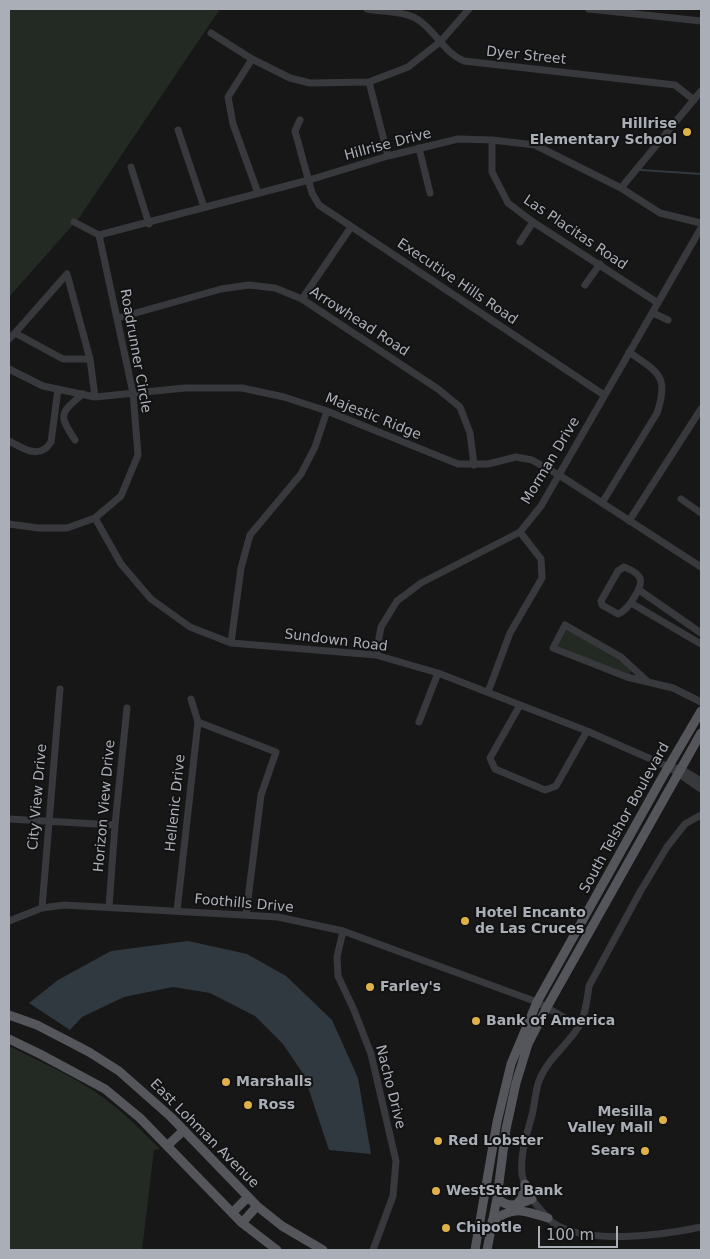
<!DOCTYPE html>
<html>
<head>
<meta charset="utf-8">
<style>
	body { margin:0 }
	#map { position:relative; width:710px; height:1259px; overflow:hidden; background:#171718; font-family:"DejaVu Sans",sans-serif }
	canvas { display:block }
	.frame { position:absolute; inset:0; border:10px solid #aaaeb7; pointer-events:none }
	.scale { position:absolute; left:538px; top:1226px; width:80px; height:22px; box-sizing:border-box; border:2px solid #aaaeb7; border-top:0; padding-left:6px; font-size:15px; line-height:18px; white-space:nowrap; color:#aaaeb7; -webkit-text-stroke:4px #121213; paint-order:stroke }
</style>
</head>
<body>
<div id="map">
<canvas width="710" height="1259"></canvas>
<div class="frame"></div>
<div class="scale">100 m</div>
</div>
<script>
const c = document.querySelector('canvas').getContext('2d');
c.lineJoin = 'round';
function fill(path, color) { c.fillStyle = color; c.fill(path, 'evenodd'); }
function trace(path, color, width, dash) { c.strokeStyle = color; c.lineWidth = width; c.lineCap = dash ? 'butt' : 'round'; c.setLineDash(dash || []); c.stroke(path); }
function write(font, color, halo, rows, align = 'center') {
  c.font = font + ' "DejaVu Sans",sans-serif'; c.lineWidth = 4; c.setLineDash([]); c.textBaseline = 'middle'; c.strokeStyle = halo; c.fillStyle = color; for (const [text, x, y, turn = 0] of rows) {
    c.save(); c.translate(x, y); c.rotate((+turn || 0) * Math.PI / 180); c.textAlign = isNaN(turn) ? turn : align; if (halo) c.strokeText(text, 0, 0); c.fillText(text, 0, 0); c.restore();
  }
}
const green = new Path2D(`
	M9,9h211l-141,209 -70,79z
	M567,629l56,33 9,8 -3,5 -71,-29z
	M9,1046c29,15 60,28 88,47 23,16 43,36 63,56l-6,1 -12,100h-133z`);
const water = new Path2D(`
	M188,941l59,13 39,22 46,44 26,58 13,76 -42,-4 -25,-75 -21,-31 -28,-28 -45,-23 -37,-6 -49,10 -42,20 -12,13 -41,-27 29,-23 53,-29z`);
const stream = new Path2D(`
	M641,170l60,4`);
const minor = new Path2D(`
	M367,9c16,3 36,2 50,10 18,11 27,34 47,42l211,24 19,15
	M589,9l112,12
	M211,33l41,26 38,19 20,5 59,-1 39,-15 32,-25 29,-33
	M252,59l-24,38 5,27 25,69
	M369,82l19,74
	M300,120l-5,11 17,62 7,12 285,190
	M178,130l26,77
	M492,140v32l16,31 25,19 125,81
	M419,148l11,45
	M131,167l18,57
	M621,188l80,-97
	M74,222l25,13 210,-55 79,-24 70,-17 34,1 43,5 86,43 39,25 41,10
	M520,242l13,-20
	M585,285l15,-21
	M302,299l49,-72
	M653,313l15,7
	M118,318l103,-29 28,-4 26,3 27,11 136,90 22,18 10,26 4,32
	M15,333l52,-59 23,85
	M9,339l6,-6 48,26h27l5,38
	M9,369l34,17 52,11 90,-9h57l42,9 43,14 131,53h30l28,-7 16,3 27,15 142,92
	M75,440c-17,-26 -15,-27 8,-46
	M9,441c15,8 31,19 42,1l7,-53
	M681,499l20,14
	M602,503l55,-90c13,-38 0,-41 -28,-61
	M95,518l26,46 30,35 39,28 41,16 145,12 62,18 149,58 82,36 32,22
	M629,521l72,-112
	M9,524l29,4h29l28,-10 26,-22 17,-41 -5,-62 -34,-158
	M624,567c18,7 21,13 11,29 -4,7 -9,15 -17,18l-16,-9 -1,-4 17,-30z
	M639,590l62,43
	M631,603l70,41
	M231,643l10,-75 9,-33 51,-61 14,-27 12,-36
	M376,655l5,-28 16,-26 24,-18 99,-51 21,-26 160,-278
	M647,681l-26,-24 -56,-32 -12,23 74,29 46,11 28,14
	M488,692l22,-59 32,-55 -1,-19 -21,-27
	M520,705l-30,53 5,11 50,21 11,-4 31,-55
	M198,722l78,30 -15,43 -15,120
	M419,722l19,-49
	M676,768l5,1 20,12
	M701,815l-16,9 -18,23 -27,45 -51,94c-2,13 -3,28 -10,40 -11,19 -32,33 -40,55 -4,11 -4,23 -7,34 -5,19 -12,39 -10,59 2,13 9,25 17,34 4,4 8,10 13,14 33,24 112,13 149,5
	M9,819l106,6
	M109,907l6,-82 12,-117
	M42,908l18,-219
	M177,911l21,-189 -7,-23
	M9,921l33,-13 22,-3 214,12 65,14 194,71 42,24
	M343,931l-6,26 1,19 16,34 17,44 25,107 -3,35 -20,54`);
const major = new Path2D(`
	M9,1015l28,10 29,15 23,12 30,19 52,46 86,89 25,20 41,24
	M9,1039l31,15 65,35 35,29 102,105 35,27
	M167,1146l17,-16
	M497,1198c12,12 21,6 35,1
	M517,1204l5,-6 3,-14
	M232,1213l16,-16
	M492,1221c23,-16 31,-10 56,-3
	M242,1223l15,-17
	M475,1250l22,-128 14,-58 26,-62 126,-226 38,-65
	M487,1250l10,-52 9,-69 10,-46 12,-39 19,-37 154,-274`);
const markers = [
	[687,132,5,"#deb149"],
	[465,921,5,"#deb149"],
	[370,987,5,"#deb149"],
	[476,1021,5,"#deb149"],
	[226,1082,5,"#deb149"],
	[248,1105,5,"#deb149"],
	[663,1120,5,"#deb149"],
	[438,1141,5,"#deb149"],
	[645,1151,5,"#deb149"],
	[436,1191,5,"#deb149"],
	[446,1228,5,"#deb149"]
];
const streetNames = [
	["Dyer Street",526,56,6],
	["Hillrise Drive",388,145,-15],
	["Las Placitas Road",575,233,34],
	["Executive Hills Road",457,282,34],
	["Arrowhead Road",359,322,33],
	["Roadrunner Circle",135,351,80],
	["Majestic Ridge",373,417,22],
	["Morman Drive",551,461,-59],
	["Sundown Road",336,641,7],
	["City View Drive",38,797,-85],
	["Hellenic Drive",176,803,-84],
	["Horizon View Drive",105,806,-85],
	["South Telshor Boulevard",625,818,-61],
	["Foothills Drive",244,904,5],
	["Nacho Drive",390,1087,76],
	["East Lohman Avenue",204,1134,45]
];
const poiNames = [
	["Hillrise",677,124,"right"],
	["Elementary School",677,140,"right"],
	["Hotel Encanto",475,913],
	["de Las Cruces",475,929],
	["Farley's",380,987],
	["Bank of America",486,1021],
	["Marshalls",236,1082],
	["Ross",258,1105],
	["Mesilla",653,1112,"right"],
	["Valley Mall",653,1128,"right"],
	["Red Lobster",448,1141],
	["Sears",635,1151,"right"],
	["WestStar Bank",446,1191],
	["Chipotle",456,1228]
];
fill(green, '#232a24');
fill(water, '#313940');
trace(stream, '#313940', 2);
trace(minor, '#38393d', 7);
trace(major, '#55565c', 9);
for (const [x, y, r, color] of markers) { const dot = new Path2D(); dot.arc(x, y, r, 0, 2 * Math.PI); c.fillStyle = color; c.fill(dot); trace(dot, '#121213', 2); }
write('14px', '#aaaeb7', '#121213', streetNames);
write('bold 14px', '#aaaeb7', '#121213', poiNames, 'left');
</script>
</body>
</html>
